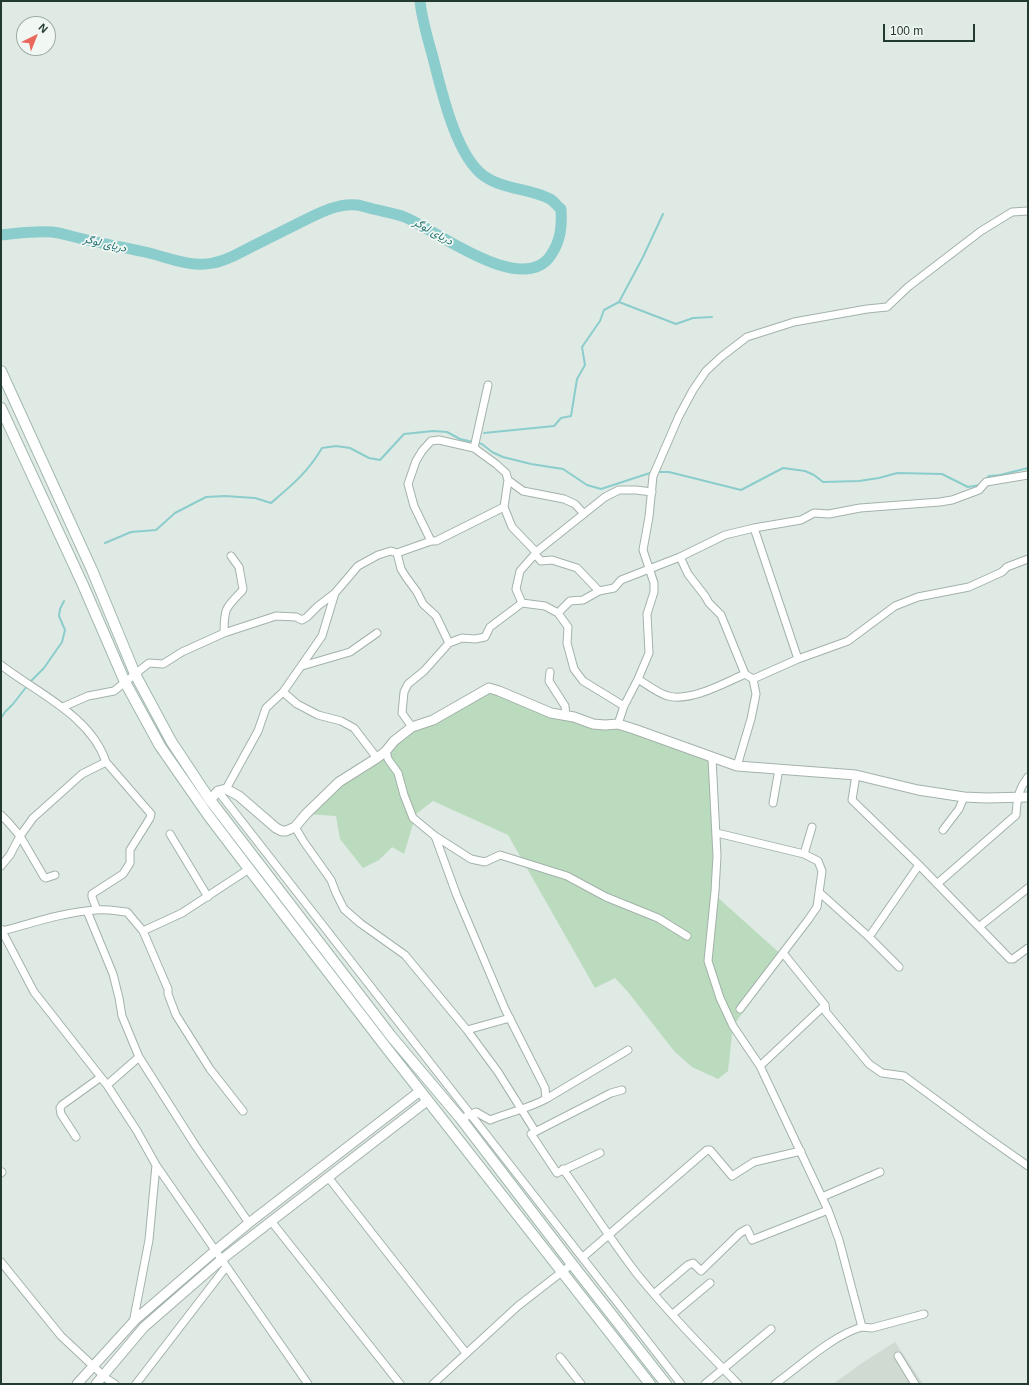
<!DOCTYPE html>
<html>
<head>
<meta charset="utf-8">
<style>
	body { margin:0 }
	#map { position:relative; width:1029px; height:1385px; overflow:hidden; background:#e0eae4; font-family:Helvetica,sans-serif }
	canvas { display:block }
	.frame { position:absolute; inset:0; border:2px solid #223a2f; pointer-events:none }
	.north { position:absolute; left:16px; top:16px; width:40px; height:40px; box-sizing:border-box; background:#f1f7f3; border:1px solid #9eaba5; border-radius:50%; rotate:43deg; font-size:11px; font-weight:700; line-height:16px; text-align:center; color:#223a2f }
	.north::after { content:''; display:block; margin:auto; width:14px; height:18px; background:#ea695e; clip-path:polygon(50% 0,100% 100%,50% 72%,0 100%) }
	.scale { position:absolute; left:883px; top:24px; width:92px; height:18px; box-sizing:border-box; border:2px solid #223a2f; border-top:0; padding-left:5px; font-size:12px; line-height:14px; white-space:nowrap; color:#223a2f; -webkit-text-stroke:3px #f1f7f3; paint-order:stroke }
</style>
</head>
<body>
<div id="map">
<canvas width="1029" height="1385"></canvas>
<div class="frame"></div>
<div class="north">N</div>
<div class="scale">100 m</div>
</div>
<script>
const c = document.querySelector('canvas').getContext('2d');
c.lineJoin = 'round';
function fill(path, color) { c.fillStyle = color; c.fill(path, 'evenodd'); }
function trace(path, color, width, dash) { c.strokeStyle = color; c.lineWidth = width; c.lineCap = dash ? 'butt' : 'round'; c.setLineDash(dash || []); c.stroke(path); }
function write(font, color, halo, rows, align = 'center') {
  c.font = font + ' Helvetica,Vazirmatn,sans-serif'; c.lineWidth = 3.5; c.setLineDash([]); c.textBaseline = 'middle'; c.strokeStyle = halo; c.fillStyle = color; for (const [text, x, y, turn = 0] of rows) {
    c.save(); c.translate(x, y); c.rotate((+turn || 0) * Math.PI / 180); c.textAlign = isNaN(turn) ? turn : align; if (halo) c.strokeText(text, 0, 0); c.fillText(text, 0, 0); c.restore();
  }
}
const built = new Path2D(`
	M895,1342l28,42h-90l29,-21z`);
const green = new Path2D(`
	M489,688l62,25 67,11 94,34 3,137 69,62 -51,69 -5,45 -10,8 -26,-12 -18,-16 -46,-59 -13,-14 -20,10 -87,-153 -75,-34 -17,13 -12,40 -12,-7 -13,13 -16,8 -23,-29 -4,-23 -30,-2 88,-73z`);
const stream = new Path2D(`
	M619,302l24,-45 20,-43
	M484,433l70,-7 7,-8 10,-2 6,-37 8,-14 -3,-18 18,-26 4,-11 15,-8 57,22 17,-6 19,-1
	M477,443l5,1 10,8 11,5 28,7 32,5 24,16 14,4 52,-17
	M657,472h12l72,18 42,-22 22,3 9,4 9,7 36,-1 20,-3 18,-5 45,1 26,13 12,-2
	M986,479l3,-3 11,-1 28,-7
	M105,543l26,-11 25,-2 19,-17 31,-16 19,-1 30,2 16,5c21,-18 37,-31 51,-55l14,-2 14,2 19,10 11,2 24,-26 29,-3 14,1 13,7 13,3
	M1,718l4,-6 8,-8 18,-23 13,-13 18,-26 3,-12 -6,-14 1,-7 4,-8`);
const river = new Path2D(`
	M1,235c17,-2 34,-4 51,-3 11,1 20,5 31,7 20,5 41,8 62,13 22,5 46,16 68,11 14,-2 26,-10 38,-16 18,-9 36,-18 54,-27 16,-8 34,-17 52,-15 7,1 14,4 21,5 10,3 22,4 31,9 30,14 115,78 142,36 10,-15 11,-29 10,-46 -4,-3 -7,-8 -11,-10 -21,-11 -46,-9 -66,-23 -29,-21 -43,-88 -52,-122 -5,-18 -10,-34 -12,-53`);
const minor = new Path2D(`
	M474,448l14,-63
	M508,480l15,11 41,8 11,5 9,10
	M754,528l44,131
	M431,541l-17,-35 -6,-22 8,-23 6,-10 9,-10 8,-1 35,8 22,16 10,9 2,7 -4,27 8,20 24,25 -1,2 6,7 11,-1 25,8 22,23
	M536,552l69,-55 14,-7h17l16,2
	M397,553l34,-12h5l68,-34
	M680,557l8,17 17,22 4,7 12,12 24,59 8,5
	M522,603l23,3 13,7 10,14 -1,16 7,26 9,12 41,25
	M558,613l12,-12 13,-1 16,-9 15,-3 7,-8 59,-23 45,-22 29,-7 47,-8 13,-7 15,1 31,-6 80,-6 12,-2 27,-10 7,-8 42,-7
	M224,633c0,-24 1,-25 18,-42l1,-2 -4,-22 -8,-11
	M1,665c36,28 90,51 105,97l45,52 -1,4 -20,32v13l-7,11 -31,20v3l5,13
	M302,666l48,-14 27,-19
	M550,672l-1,9 16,25 1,10
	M638,679c8,5 21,15 30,17 23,6 56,-13 77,-22
	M283,692l14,12 21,11 23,6 13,7 23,30
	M63,707l25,-11 26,-5 35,-28 14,1 19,-12 42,-19 52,-17 20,1 6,3 5,-3 11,-11 17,-13 23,-27 20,-11 13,-4 6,2 4,16 5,8 11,15 6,12 13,12 13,27
	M618,724l6,-18 14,-27 11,-26 -2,-39 7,-22v-9l-11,-33 6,-33 4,-41 26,-60 14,-26 13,-19 15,-14 26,-20 47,-15 73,-13 20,-2 21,-20 73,-56 31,-19 16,-1
	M412,727l-10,-14 2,-21 4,-8 16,-13 25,-28 13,-5 13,1 10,-2 5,-10 32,-24 -6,-14 4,-18 15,-17
	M386,751l2,8 10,14 6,22 9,23 22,18 22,60 48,113 40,79 1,11c-19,10 -36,13 -56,21l-14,-8 -15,7
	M712,758l5,98 -2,35 -7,70 12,37 13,28 27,40 68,144 11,30 23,87 10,1 52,-14
	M737,766l14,-47 5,-25 -3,-15 45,-20 50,-18 47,-35 23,-9 51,-10 33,-15 5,-5 21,-8
	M856,775l-4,25 67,65 91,94h3l15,-11
	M226,789l32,-58 8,-23 17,-16 39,-56 13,-43
	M218,791l463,593
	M773,803l6,-34
	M1,815l7,7 12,14 24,41 2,1 9,-3
	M295,827l9,15 27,38 5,13 8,16 16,14 45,32 62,75 31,42 37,59
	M943,830l16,-21 5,-12
	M717,833l87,21 14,7 4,10 -5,36 -9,13 -68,89
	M170,834l38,63
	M435,836l36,23 14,3 15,-7 67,21 39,21 52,21 29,18
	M804,854l8,-27
	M1,866l9,-11 10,-19 13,-18 49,-44 24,-12
	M937,884l79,-69c1,-16 2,-25 12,-38
	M819,892l50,45 30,30
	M87,911l26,63 6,24 3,18 17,41 56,88 54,78
	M980,926l48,-38
	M1,929l33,63 73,93 30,46 19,34 -7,75 -16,83
	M2,931c31,-8 62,-19 94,-21 10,-1 21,1 31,2l16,19 25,58v5l8,21 34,54 33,42
	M143,931l39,-18 67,-44
	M869,937l50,-72
	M783,953l42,52 1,7 43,52 13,9 22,3 80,59 44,31
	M467,1030l43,-12
	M760,1066l65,-61
	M107,1085l32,-28
	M546,1099l82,-49
	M76,1137l-15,-23 -1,-6 2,-3 39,-28
	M600,1153l-43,20 -26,-39 80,-41 11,-3
	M156,1165l152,219
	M563,1169c25,35 48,71 74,105 31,38 66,74 101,110
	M1,1173l1,-1
	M328,1177l138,176
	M822,1197l58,-25
	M271,1221l129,163
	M583,1257l124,-107h3l22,26 22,-14 47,-11
	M1,1262l60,74 46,43 8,5
	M654,1294l34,-29 5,-2 8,8 39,-38 7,-4 5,11 76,-30
	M673,1314l37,-31
	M898,1356l17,28
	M560,1357l21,27
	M136,1384l90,-117
	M433,1384l85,-78 54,-42
	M705,1384l66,-55
	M775,1384c25,-18 58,-49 87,-57`);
const tertiary = new Path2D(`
	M210,800l8,-9 8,-2 13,7 37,32 6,3h4l9,-4 11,-13 33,-32 38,-24 9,-7 8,-10 18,-14 21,-7 56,-32 10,3 52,22 23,4 19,7 12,1 13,-1 16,5 103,37 119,9 62,15 46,7 22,1 42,-1
	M77,1384l59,-65 79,-68 34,-28 171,-132
	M96,1384l48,-57 77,-67 206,-159`);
const secondary = new Path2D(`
	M1,371l91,199 43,104 36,67 39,59 181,236 70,83 111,145 94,120
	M1,408l82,177 42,97 35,64 48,69 41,54 136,177 265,338`);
const waterNames = [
	["دریای لوگر",433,232,29],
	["دریای لوگر",105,244,13]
];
fill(built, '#cfdad3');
fill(green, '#badbbd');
trace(stream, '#8bcdcc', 2);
trace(river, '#8bcdcc', 11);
trace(minor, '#a3b2aa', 9);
trace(tertiary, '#a3b2aa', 11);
trace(secondary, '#a2b8ad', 12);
trace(minor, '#fff', 7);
trace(tertiary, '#fff', 9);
trace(secondary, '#fff', 10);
write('italic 11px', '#1f7272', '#f1f7f3', waterNames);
</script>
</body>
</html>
